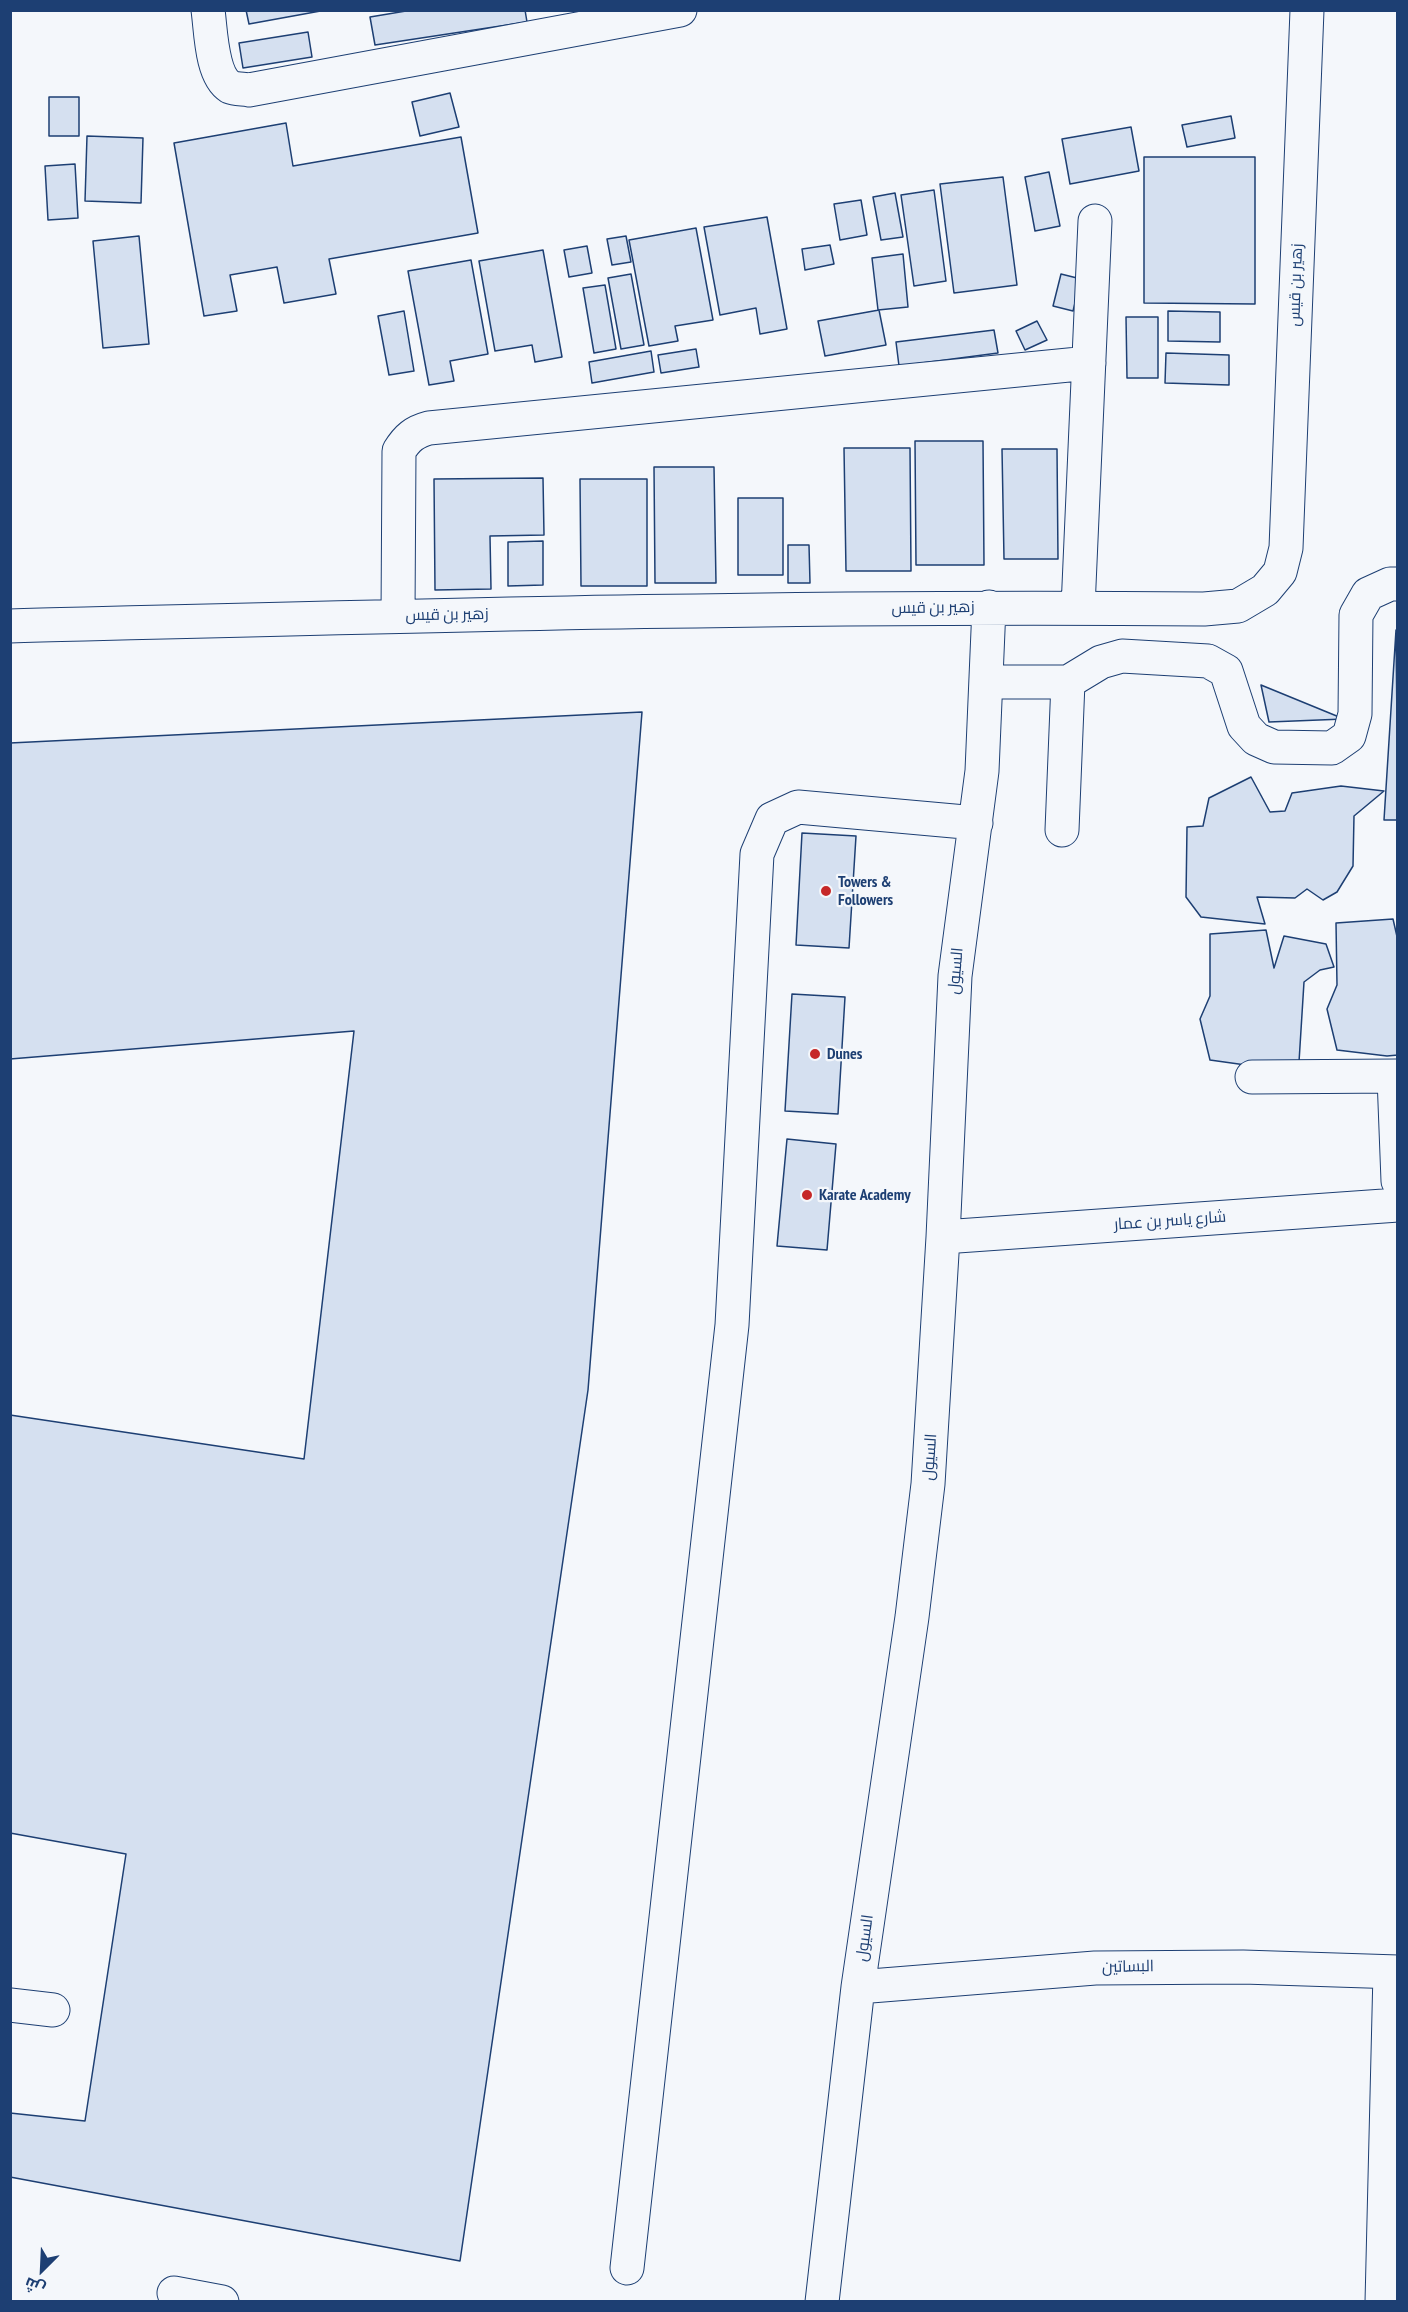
<!DOCTYPE html>
<html>
<head>
<meta charset="utf-8">
<style>
	body { margin:0 }
	#map { position:relative; width:1408px; height:2312px; overflow:hidden; background:#f4f7fb; font-family:"PT Sans Narrow",Cairo,sans-serif }
	canvas { display:block }
	.frame { position:absolute; inset:0; border:12px solid #1d3f73; pointer-events:none }
	.north { position:absolute; left:12px; top:2240px; width:60px; height:60px; -webkit-text-stroke:4px #f4f7fb; paint-order:stroke; rotate:204deg; font-size:16px; font-weight:700; line-height:24px; text-align:center; color:#1d3f73 }
	.north::after { content:''; display:block; margin:auto; width:21px; height:27px; background:#1d3f73; clip-path:polygon(50% 0,100% 100%,50% 72%,0 100%) }
</style>
</head>
<body>
<div id="map">
<canvas width="1408" height="2312"></canvas>
<div class="frame"></div>
<div class="north">ش</div>
</div>
<script>
const c = document.querySelector('canvas').getContext('2d');
c.lineJoin = 'round';
function fill(path, color) { c.fillStyle = color; c.fill(path, 'evenodd'); }
function trace(path, color, width, dash) { c.strokeStyle = color; c.lineWidth = width; c.lineCap = dash ? 'butt' : 'round'; c.setLineDash(dash || []); c.stroke(path); }
function write(font, color, halo, rows, align = 'center') {
  c.font = font + ' "PT Sans Narrow",Cairo,sans-serif'; c.lineWidth = 4.5; c.setLineDash([]); c.textBaseline = 'middle'; c.strokeStyle = halo; c.fillStyle = color; for (const [text, x, y, turn = 0] of rows) {
    c.save(); c.translate(x, y); c.rotate((+turn || 0) * Math.PI / 180); c.textAlign = isNaN(turn) ? turn : align; if (halo) c.strokeText(text, 0, 0); c.fillText(text, 0, 0); c.restore();
  }
}
const building = new Path2D(`
	M246,10h80l-77,14z
	M412,10h113l2,12 -152,23 -5,-28z
	M308,32l4,25 -69,11 -4,-25z
	M450,93l9,34 -39,9 -8,-34z
	M49,97h30v39h-30z
	M1231,116l4,22 -48,9 -5,-22z
	M286,123l7,43 168,-29 17,96 -149,26 7,35 -52,9 -7,-36 -47,8 7,36 -33,5 -30,-173z
	M1131,127l8,44 -69,13 -8,-45z
	M87,136l56,2 -2,65 -56,-2z
	M1144,157h111v147l-111,-1z
	M75,164l3,54 -30,2 -3,-54z
	M1049,172l11,54 -25,5 -10,-54z
	M1003,177l14,108 -63,8 -14,-109z
	M934,190l12,91 -32,5 -13,-91z
	M895,193l8,44 -22,3 -8,-43z
	M861,200l6,35 -27,5 -6,-36z
	M767,217l20,112 -27,5 -4,-26 -36,7 -16,-88z
	M696,228l17,92 -38,6 3,15 -29,5 -20,-106z
	M139,236l10,108 -46,4 -10,-107z
	M626,236l5,26 -19,3 -5,-26z
	M830,245l4,19 -29,6 -3,-21z
	M587,246l5,27 -23,4 -5,-27z
	M543,250l19,107 -27,5 -3,-17 -37,6 -16,-90z
	M903,254l5,53 -30,3 -6,-52z
	M471,260l17,94 -38,7 4,20 -25,4 -21,-114z
	M631,274l13,71 -23,4 -13,-71z
	M1061,274l20,5 -8,32 -20,-5z
	M605,285l11,64 -22,4 -11,-65z
	M879,310l7,35 -61,11 -7,-35z
	M404,311l10,60 -25,4 -11,-59z
	M1168,311l52,1v30l-52,-1z
	M1126,317h32v61h-31z
	M1037,321l10,19 -22,10 -9,-19z
	M994,330l4,23 -99,13 -3,-24z
	M696,349l3,18 -38,6 -3,-18z
	M651,351l3,21 -62,11 -3,-21z
	M1166,353l63,2v30l-64,-2z
	M915,441h68l1,124h-68z
	M844,448h66l1,123h-65z
	M1002,449h55l1,110h-54z
	M654,467h60l2,116h-61z
	M543,478l1,57 -54,1 1,53 -56,1 -1,-111z
	M580,479h67v107h-66z
	M738,498h45v77h-45z
	M543,541v44l-35,1v-44z
	M788,545h21l1,38h-22z
	M1396,630l2,190h-14z
	M1261,685l83,34 -75,3z
	M642,712l-54,678 -128,871 -450,-84v-64l75,8 41,-267 -116,-21v-418l294,44 50,-428 -344,28v-316z
	M1251,777l19,35 15,-1 7,-18 49,-7 43,5 -30,25 -1,50 -16,26 -14,8 -16,-11 -12,9 -38,-1 8,27 -64,-7 -15,-20 1,-70 16,-1 6,-28z
	M802,833l54,3 -7,112 -53,-3z
	M1393,919l5,22v114l-11,1 -50,-6 -10,-41 10,-24 -1,-62z
	M1266,930l8,38 10,-32 42,8 8,23 -14,3 -16,12 -5,80 -39,5 -50,-7 -10,-41 10,-23v-62z
	M792,994l53,3 -7,117 -53,-3z
	M787,1139l49,5 -9,106 -50,-4z`);
const minor = new Path2D(`
	M208,10c3,21 3,65 22,77 5,2 13,2 19,3l431,-80
	M1078,608l17,-387
	M398,616l1,-165c8,-13 15,-19 30,-23l660,-65
	M10,626c398,-10 796,-21 1194,-17l34,-3 27,-16 15,-18 6,-24 21,-538
	M987,682h81l-6,148
	M1068,682l33,-20 21,-6 86,5 18,10 18,55 12,13 18,8 58,1 17,-12 6,-22 1,-99 12,-21 22,-10h8
	M1252,1077l146,-1
	M1394,1077l4,104
	M943,1237l455,-32
	M858,1987l237,-19 148,-1 155,5
	M10,2005l43,5
	M627,2268l105,-943 25,-471 15,-35 26,-12 178,16
	M174,2293l48,9
	M822,2302l36,-315 54,-370 16,-133 15,-247 12,-261 27,-205 7,-164
	M1382,2302l8,-330`);
const markers = [
	[826,891,6,"#c62828"],
	[815,1054,6,"#c62828"],
	[807,1195,6,"#c62828"]
];
const streetNames = [
	["زهير بن قيس",1296,285,-88],
	["زهير بن قيس",933,608,-1],
	["زهير بن قيس",447,615,-1],
	["السيول",956,971,-85],
	["شارع ياسر بن عمار",1170,1221,-4],
	["السيول",930,1457,-86],
	["السيول",865,1938,-82],
	["البساتين",1128,1967,-1]
];
const poiNames = [
	["Towers &",838,882],
	["Followers",838,900],
	["Dunes",827,1054],
	["Karate Academy",819,1195]
];
fill(building, '#d5e0f0');
trace(building, '#1d3f73', 1.5);
trace(minor, '#1d3f73', 35);
trace(minor, '#f4f7fb', 33);
for (const [x, y, r, color] of markers) { const dot = new Path2D(); dot.arc(x, y, r, 0, 2 * Math.PI); c.fillStyle = color; c.fill(dot); trace(dot, '#f4f7fb', 2); }
write('16px', '#1d3f73', '#f4f7fb', streetNames);
write('bold 16px', '#1d3f73', '#f4f7fb', poiNames, 'left');
</script>
</body>
</html>
